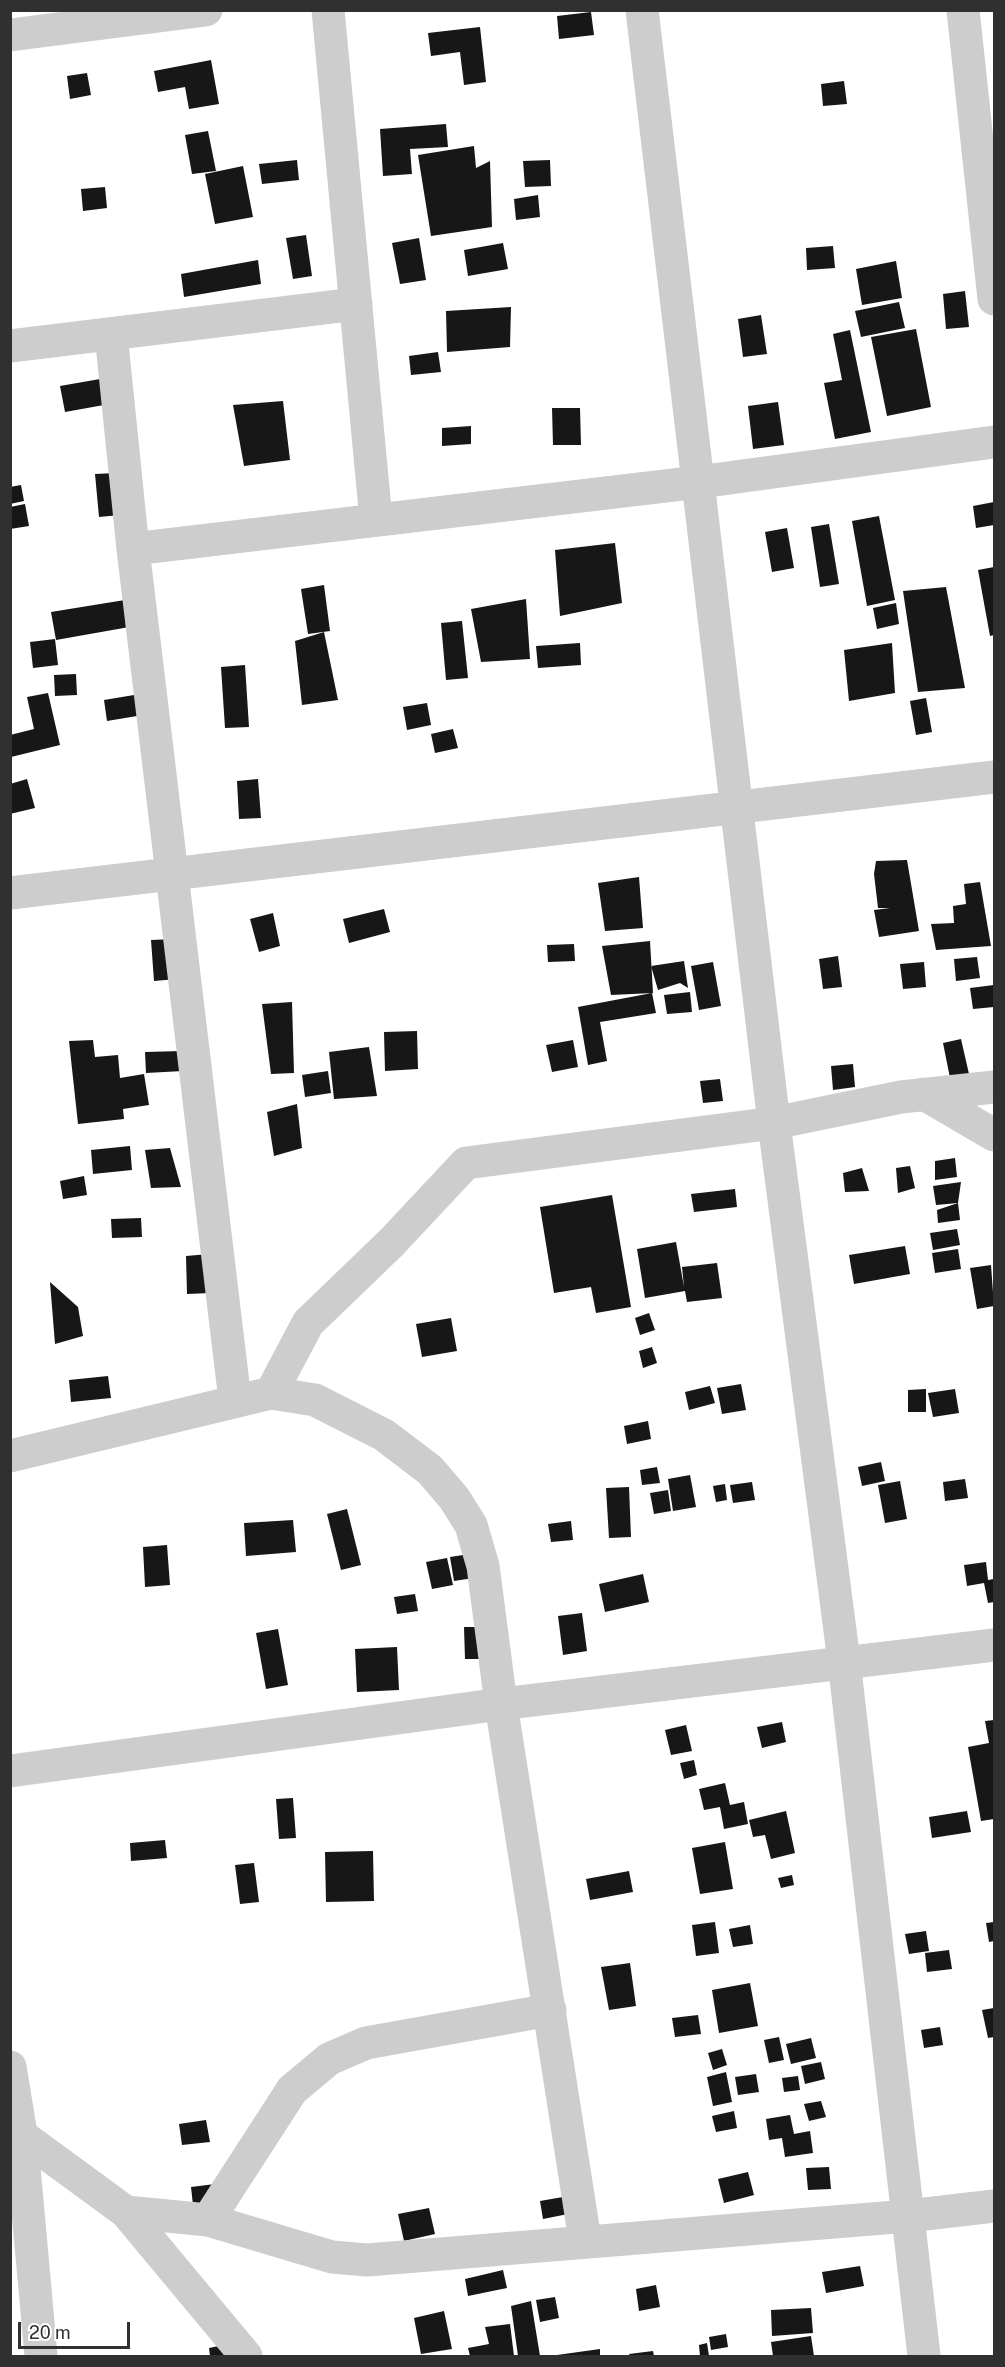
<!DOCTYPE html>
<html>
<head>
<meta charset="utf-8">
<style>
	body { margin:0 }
	#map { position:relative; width:1005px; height:2367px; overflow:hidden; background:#fff; font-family:"Public Sans",sans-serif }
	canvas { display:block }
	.frame { position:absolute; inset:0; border:12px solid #303030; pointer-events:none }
	.scale { position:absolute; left:18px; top:2322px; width:112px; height:27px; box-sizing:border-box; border:3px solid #303030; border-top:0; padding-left:8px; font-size:18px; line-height:21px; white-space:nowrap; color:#303030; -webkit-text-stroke:4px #fff; paint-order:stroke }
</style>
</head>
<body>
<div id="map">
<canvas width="1005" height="2367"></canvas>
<div class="frame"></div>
<div class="scale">20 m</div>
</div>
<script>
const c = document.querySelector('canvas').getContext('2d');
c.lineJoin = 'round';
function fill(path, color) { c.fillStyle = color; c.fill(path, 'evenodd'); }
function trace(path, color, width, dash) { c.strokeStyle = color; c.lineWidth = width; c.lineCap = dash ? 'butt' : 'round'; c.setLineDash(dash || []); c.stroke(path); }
const building = new Path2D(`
	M591,12l3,23 -35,4 -2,-23z
	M480,27l6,55 -22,3 -4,-33 -29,4 -3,-23z
	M211,60l8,44 -30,5 -4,-22 -27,5 -4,-21z
	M87,73l4,22 -21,4 -3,-23z
	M844,81l3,23 -24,2 -2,-22z
	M446,124l2,23 -38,2 2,25 -29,2 -3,-47z
	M208,131l8,40 -24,3 -7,-39z
	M474,146l2,22 14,-7 2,66 -61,9 -13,-81z
	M297,160l2,20 -37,4 -3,-20z
	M550,160l1,26 -26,1 -2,-26z
	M243,166l10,51 -38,7 -10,-50z
	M105,187l2,21 -24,3 -2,-22z
	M538,195l2,22 -24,3 -2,-21z
	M306,235l6,41 -19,3 -7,-41z
	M419,238l7,42 -26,4 -8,-41z
	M503,243l5,26 -40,7 -4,-26z
	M833,246l2,22 -28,2 -1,-22z
	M258,260l3,24 -77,13 -3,-23z
	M896,261l6,37 -40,7 -6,-36z
	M965,291l4,36 -23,2 -3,-35z
	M899,302l6,26 -44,9 -6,-26z
	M511,307l-1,40 -63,5 -1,-41z
	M761,315l6,39 -24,3 -5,-38z
	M916,329l15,78 -44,9 -16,-79z
	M850,330l21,102 -36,7 -11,-56 18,-3 -9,-46z
	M438,352l3,20 -30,3 -2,-19z
	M100,379l4,26 -39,7 -5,-26z
	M283,401l7,59 -46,6 -11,-61z
	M778,402l6,43 -31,4 -5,-43z
	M552,408h28l1,37h-28z
	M471,426v18l-29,2v-18z
	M116,473l4,42 -21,2 -4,-43z
	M21,485l3,16 -14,3v-17z
	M994,502v23l-18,3 -3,-22z
	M25,504l4,22 -19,3v-22z
	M879,516l16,84 -28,6 -15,-85z
	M829,524l10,60 -19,3 -9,-60z
	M787,528l7,40 -22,4 -7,-40z
	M615,543l7,60 -62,13 -5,-66z
	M994,567v68l-4,1 -12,-66z
	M324,585l6,46 -22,3 -7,-45z
	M946,587l19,101 -47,4 -15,-101z
	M131,599l4,27 -79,14 -5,-28z
	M526,599l4,60 -49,3 -10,-53z
	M896,603l3,21 -22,5 -4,-21z
	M462,621l6,57 -22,2 -5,-57z
	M324,632l14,68 -36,5 -7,-64z
	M55,639l3,26 -25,3 -3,-26z
	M580,643l1,22 -43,3 -2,-22z
	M892,643l3,50 -46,8 -5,-51z
	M245,665l4,62 -24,1 -4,-61z
	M76,674l1,21 -22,1 -1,-21z
	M48,693l12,52 -49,12 -1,-22 24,-6 -7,-32z
	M140,694l3,21 -36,6 -3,-21z
	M926,698l6,34 -16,3 -6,-34z
	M427,703l4,22 -24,5 -4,-23z
	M453,729l5,19 -23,5 -4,-19z
	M27,779l8,29 -25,6v-30z
	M258,779l3,39 -22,1 -2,-38z
	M907,860l12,71 -40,6 -5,-27 16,-2h-12l-4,-34 2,-13z
	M639,877l4,51 -38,3 -7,-48z
	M980,882l11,64 -55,4 -5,-26 23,-1 -1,-17 13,-2 -2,-20z
	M384,909l6,23 -41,11 -6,-24z
	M273,913l7,33 -21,6 -9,-33z
	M174,939l3,40 -23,2 -3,-41z
	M650,941l3,52 -42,2 -9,-49z
	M574,944l1,17 -27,1 -1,-17z
	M838,956l4,31 -19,2 -4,-30z
	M977,957l3,21 -24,3 -2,-22z
	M684,961l4,27 -8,-5 -22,7 -7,-24z
	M713,962l8,44 -22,4 -8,-44z
	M924,962l2,25 -23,2 -3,-25z
	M994,985v22l-21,2 -3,-21z
	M690,992l2,20 -25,2 -3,-19z
	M652,993l4,20 -56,9 7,39 -19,4 -10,-58z
	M292,1002l2,71 -23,1 -9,-70z
	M417,1031l1,38 -33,2 -1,-39z
	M961,1039l8,35 -19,4 -7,-35z
	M93,1040l2,17 23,-2 2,23 24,-4 5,31 -26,4 1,10 -46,5 -9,-83z
	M573,1040l5,27 -26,5 -6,-27z
	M369,1047l8,49 -43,3 -5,-47z
	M182,1051l1,20 -37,2 -1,-21z
	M853,1064l2,23 -22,3 -2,-24z
	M328,1071l3,22 -26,4 -3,-22z
	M720,1079l3,22 -20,2 -3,-22z
	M297,1104l5,44 -28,8 -7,-44z
	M130,1146l2,24 -39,4 -2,-24z
	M170,1148l11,39 -30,1 -6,-38z
	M955,1158l2,19 -22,3v-19z
	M910,1166l5,22 -17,5 -2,-25z
	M862,1168l7,23 -24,1 -2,-19z
	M84,1176l3,19 -24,4 -3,-18z
	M961,1182l-3,21 2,17 -22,3 -1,-13 21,-7 -22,2 -3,-19z
	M735,1189l2,18 -43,5 -3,-18z
	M612,1195l19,112 -35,6 -5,-26 -37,6 -14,-86z
	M141,1218l1,19 -30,1 -1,-19z
	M957,1229l3,16 -27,5 -3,-17z
	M676,1242l8,45 -2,-20 35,-4 5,35 -35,4 -2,-11 -40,7 -8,-49z
	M905,1246l5,28 -56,10 -5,-29z
	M958,1249l3,20 -26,4 -3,-20z
	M209,1254l2,39 -24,1 -1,-38z
	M991,1265l3,41 -17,3 -7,-41z
	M50,1282l28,25 5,29 -28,8z
	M649,1313l6,17 -15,5 -5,-17z
	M451,1318l6,33 -35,6 -6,-33z
	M652,1347l5,16 -14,5 -4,-17z
	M108,1376l3,22 -40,4 -2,-22z
	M741,1384l5,26 -24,4 -5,-26z
	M710,1386l5,17 -26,7 -4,-18z
	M926,1389v23h-18v-22z
	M955,1389l4,24 -26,4 -5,-24z
	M648,1421l3,18 -24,5 -3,-18z
	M881,1462l4,19 -23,5 -4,-19z
	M657,1467l3,16 -18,2 -2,-15z
	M690,1475l6,32 -23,4 -5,-32z
	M965,1479l3,19 -23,3 -2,-19z
	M900,1481l7,38 -22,4 -7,-38z
	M752,1482l3,18 -22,3 -3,-18z
	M725,1484l2,16 -11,2 -3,-16z
	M629,1487l2,50 -22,1 -3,-50z
	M668,1490l3,21 -17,3 -4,-21z
	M347,1509l14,56 -20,5 -14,-56z
	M293,1520l3,32 -50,4 -2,-33z
	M571,1521l2,19 -22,2 -3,-18z
	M167,1545l3,40 -25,2 -2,-40z
	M476,1553l4,24 -26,4 -4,-24z
	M447,1558l6,27 -21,4 -6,-27z
	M986,1562l2,18 6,-1v23l-6,1 -4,-20 -17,3 -3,-21z
	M643,1574l6,28 -44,10 -6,-28z
	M415,1594l3,17 -21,3 -3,-17z
	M582,1613l5,38 -24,4 -5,-39z
	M464,1627h20l1,32h-20z
	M278,1629l10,56 -22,4 -10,-56z
	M397,1647l2,43 -42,2 -2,-43z
	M994,1720v99l-13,2 -13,-74 21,-4 -4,-22z
	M782,1722l4,20 -24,6 -5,-21z
	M686,1725l6,26 -21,4 -6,-25z
	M694,1760l3,15 -13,4 -4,-16z
	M725,1783l5,22 14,-3 4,22 -24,5 -4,-22 -16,3 -5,-21z
	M293,1798l3,40 -17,1 -3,-40z
	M786,1811l9,42 -24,6 -6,-24 -12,2 -4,-17z
	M967,1811l4,21 -39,6 -3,-21z
	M165,1840l2,18 -36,3 -1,-18z
	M725,1842l8,47 -33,5 -8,-46z
	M373,1851l1,50 -48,1 -1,-50z
	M254,1863l5,39 -19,2 -5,-39z
	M629,1871l4,21 -43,8 -4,-21z
	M792,1875l2,10 -13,3 -3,-10z
	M715,1922l4,31 -23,3 -4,-31z
	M994,1922v19l-5,1 -3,-19z
	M750,1925l3,19 -20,3 -4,-18z
	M926,1931l3,20 -20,3 -4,-20z
	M949,1950l3,19 -25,3 -2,-19z
	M630,1963l6,43 -27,4 -8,-43z
	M750,1983l8,43 -39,7 -7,-43z
	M994,2008v29l-6,1 -6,-28z
	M698,2015l3,19 -26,3 -3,-19z
	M940,2027l3,18 -19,3 -3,-18z
	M779,2037l5,23 -15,3 -5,-23z
	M811,2038l5,20 -25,6 -5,-20z
	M722,2049l5,16 -14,5 -5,-17z
	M821,2062l4,17 -20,5 -4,-18z
	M726,2072l6,30 -19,4 -6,-29z
	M756,2074l3,18 -21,3 -3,-18z
	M798,2076l2,14 -16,2 -2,-14z
	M821,2101l5,16 -17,4 -5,-17z
	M734,2111l3,17 -21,4 -4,-16z
	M790,2115l4,19 16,-3 3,22 -28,4 -3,-19 -13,2 -3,-21z
	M206,2120l4,22 -28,3 -3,-21z
	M829,2167l2,22 -23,1 -2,-22z
	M748,2172l6,23 -30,8 -6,-24z
	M215,2184l-19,49 -5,-46z
	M580,2194l3,17 -40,8 -3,-18z
	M429,2208l6,26 -31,7 -6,-27z
	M860,2266l4,20 -38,7 -4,-21z
	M503,2270l4,18 -39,8 -3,-17z
	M656,2285l4,22 -21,4 -3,-22z
	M555,2297l4,21 -19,4 -4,-22z
	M531,2301l9,55h-22l-7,-50z
	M811,2308l2,25 -41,3 -1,-26z
	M444,2311l8,38 -31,5 -7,-36z
	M510,2324l4,32h-44l-2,-8 21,-4 -4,-17z
	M726,2334l2,13 -17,3 -2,-13z
	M811,2336l3,20h-41l-2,-14z
	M233,2343l3,13h-26l-1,-8z
	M707,2343l2,13h-9l-1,-11z
	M600,2349v7h-42l-1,-1z
	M653,2351l1,5h-24l-1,-2z`);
const minor = new Path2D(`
	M328,10l48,510
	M642,10l132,1113 70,538 80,695
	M963,10l31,289
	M10,35l196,-25
	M111,334l22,215 102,851
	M10,346l346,-42
	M133,549l566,-67 295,-40
	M10,893l984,-116
	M924,1094l70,41
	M271,1393l37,-70 84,-81 74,-79 308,-40 127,-26 93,-10
	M10,1456l261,-63 44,7 69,35 46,35 24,28 17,27 12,41 18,138 84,536
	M10,1771l491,-67 493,-59
	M10,2067l11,67 20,222
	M10,2127l116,85 120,144
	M126,2212l82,8 124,37 35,3 541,-44 86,-10
	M208,2220l84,-130 37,-31 37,-16 184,-33`);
fill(building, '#171717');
trace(minor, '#cdcdcd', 33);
</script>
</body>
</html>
